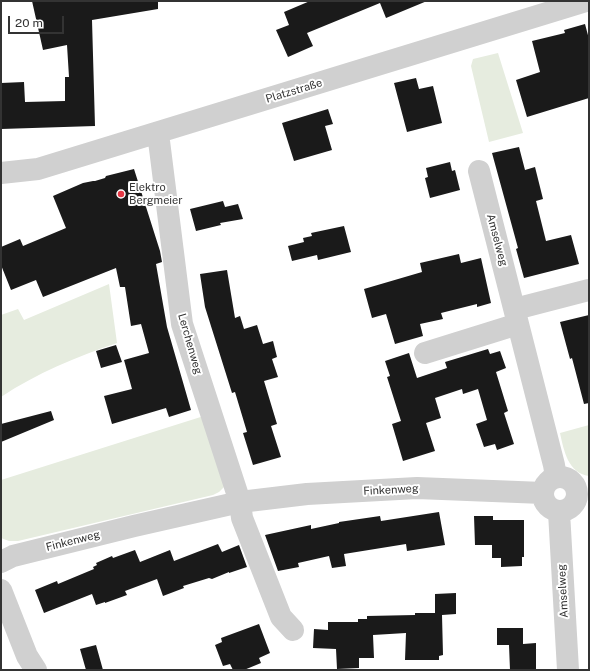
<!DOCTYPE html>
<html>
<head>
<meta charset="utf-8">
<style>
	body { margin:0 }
	#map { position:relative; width:590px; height:671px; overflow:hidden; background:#fff; font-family:"Public Sans",sans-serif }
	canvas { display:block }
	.frame { position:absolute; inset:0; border:2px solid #333; pointer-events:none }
	.scale { position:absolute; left:8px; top:16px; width:56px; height:18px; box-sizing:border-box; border:2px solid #333; border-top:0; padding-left:5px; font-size:12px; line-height:14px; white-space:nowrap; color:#333; -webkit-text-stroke:3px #fff; paint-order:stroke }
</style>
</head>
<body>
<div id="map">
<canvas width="590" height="671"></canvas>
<div class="frame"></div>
<div class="scale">20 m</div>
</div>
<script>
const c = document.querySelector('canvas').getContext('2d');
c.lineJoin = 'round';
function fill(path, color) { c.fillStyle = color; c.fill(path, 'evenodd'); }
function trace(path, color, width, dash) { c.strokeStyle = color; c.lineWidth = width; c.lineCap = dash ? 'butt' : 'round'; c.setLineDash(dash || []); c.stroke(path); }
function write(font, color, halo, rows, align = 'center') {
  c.font = font + ' "Public Sans",sans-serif'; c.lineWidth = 4; c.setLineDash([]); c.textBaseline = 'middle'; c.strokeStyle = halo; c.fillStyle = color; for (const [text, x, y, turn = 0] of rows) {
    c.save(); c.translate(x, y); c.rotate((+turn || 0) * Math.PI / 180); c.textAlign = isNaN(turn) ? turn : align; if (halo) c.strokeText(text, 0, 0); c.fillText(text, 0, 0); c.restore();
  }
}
const green = new Path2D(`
	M498,53l25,80 -34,9 -18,-76 2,-7z
	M109,284l8,59c-41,14 -80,30 -116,54v-82l17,-6 6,11z
	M207,415l17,72 -5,5 -6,3 -195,46h-9l-8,-3v-58z
	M589,425v51c-21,-3 -25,-25 -29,-43z`);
const building = new Path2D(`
	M32,1h126v8l-66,11 3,106 -94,3v-46l23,-1 1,20 40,-1v-24h4l-2,-32 -24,5z
	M310,1h117l-41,17 -6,-15 -73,30 6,13 -25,11 -12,-27 13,-5 -5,-13z
	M585,24l4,15v59l-62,19 -11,-37 24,-8 -8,-31 33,-8 -1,-3z
	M416,78l3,11 14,-3 9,37 -35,9 -13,-49z
	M328,109l5,15 -8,2 7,24 -38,11 -12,-38z
	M519,147l6,23 10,-3 8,32 -7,2 10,40 25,-6 8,29 -55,14 -8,-29 2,-1 -26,-95z
	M450,162l2,9 3,-1 5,20 -30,8 -5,-20 3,-1 -2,-9z
	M134,169l26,82 2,11 -6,2 11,63 24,83 -22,7 -3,-9 -54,16 -8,-28 28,-7 -8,-29 25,-7 -8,-29 -10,2 -6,-39h-5l-4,-19 -73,29 -7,-17 -25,10 -10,-25v-18l19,-8 3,7 43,-18 -13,-32 30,-13 10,-2h2l10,-3 1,-2z
	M223,201l2,6 13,-3 5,15 -23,4 1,2 -25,6 -6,-22z
	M344,226l7,26 -33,8 -1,-5 -25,6 -4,-15 16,-4 -1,-4 9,-2 -1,-3z
	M459,254l2,9 20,-5 10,45 -14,4v-3l-36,9 2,6 -23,5 3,12 -28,8 -9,-30 -14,4 -8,-29 58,-17 -2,-9z
	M227,270l8,48 5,-2 4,13 13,-4 6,19 10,-3 4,16 -5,2 6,18 -14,4 13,43 -6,2 10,31 -28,8 -10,-32 4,-1 -12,-40 -3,1 -27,-86 -5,-33z
	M589,315v88l-5,1 -12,-46 -2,1 -10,-37z
	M116,345l6,17 -21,6 -5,-17z
	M488,349l2,5 10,-3 6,17 -10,4 12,39 -4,2 10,31 -17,6 -2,-6 -11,3 -8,-23 11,-4 -9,-31 -15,5 -1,-5 -27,9 6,20 -15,5 9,28 -32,10 -11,-37 9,-3 -14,-44 3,-1 -5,-15 24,-8 8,25 30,-10 -2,-6z
	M51,411l3,9 -53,22v-18z
	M439,512l6,33 -38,6 -1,-7 -62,10 2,12 -14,2 -3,-12 -31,7 1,4 -21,4 -13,-36 46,-10v4l28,-6v-1l41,-6 1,5z
	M474,516h19v4h31v37h-2v9l-21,1v-9h-9v-13h-17z
	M218,544l4,8 17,-7 8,22 -18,6v-1l-17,7 -3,-1 -26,8 1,2 -21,8 -6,-17 -32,12 2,4 -22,8v-1l-9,3 -4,-11 -48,19 -9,-23 22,-9 1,3 36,-15 -1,-2 4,-2 -1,-2 16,-7 1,2 22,-8 5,12 30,-12 4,11z
	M456,593v21l-14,1 1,40 -4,1v4h-34l1,-27 -33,2 1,23h-15v10l-22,1 -1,-20 -23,-1 1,-19 14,1v-8h30v-3h9v-3l48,-1v-2h20v-19z
	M259,624l11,29 -11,5 2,5 -17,7h-11l-3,-6 -7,2 -8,-21 7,-3 -1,-4z
	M497,628h26v16l13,-1v27h-26l-1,-25h-12z
	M96,645l7,25h-17l-6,-21z`);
const minor = new Path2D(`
	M158,133l24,191 58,178 2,16 39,99 12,13
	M479,171l75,294 2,12
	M1,173l37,-4 548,-168
	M515,309l74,-19
	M425,353l93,-29
	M543 494a17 17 0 1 1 34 0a17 17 0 1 1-34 0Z
	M559,512l9,158
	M1,562l12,-6 121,-30 106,-24 67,-8 110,-6 126,5
	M1,590l26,66 9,14`);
const markers = [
	[121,194,4,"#e63946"]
];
const streetNames = [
	["Platzstraße",294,91,-17],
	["Amselweg",497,240,75],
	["Lerchenweg",190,344,74],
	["Finkenweg",391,490,-3],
	["Finkenweg",73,541,-14],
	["Amselweg",563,591,-93]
];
const poiNames = [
	["Elektro",129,188],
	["Bergmeier",129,201]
];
fill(green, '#e6ecdf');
fill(building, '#1a1a1a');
trace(minor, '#d0d0d0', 22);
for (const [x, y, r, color] of markers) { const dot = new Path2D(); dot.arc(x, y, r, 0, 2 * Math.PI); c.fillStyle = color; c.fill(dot); trace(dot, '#fff', 1.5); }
write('11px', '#333', '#fff', streetNames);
write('11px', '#333', '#fff', poiNames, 'left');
</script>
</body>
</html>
